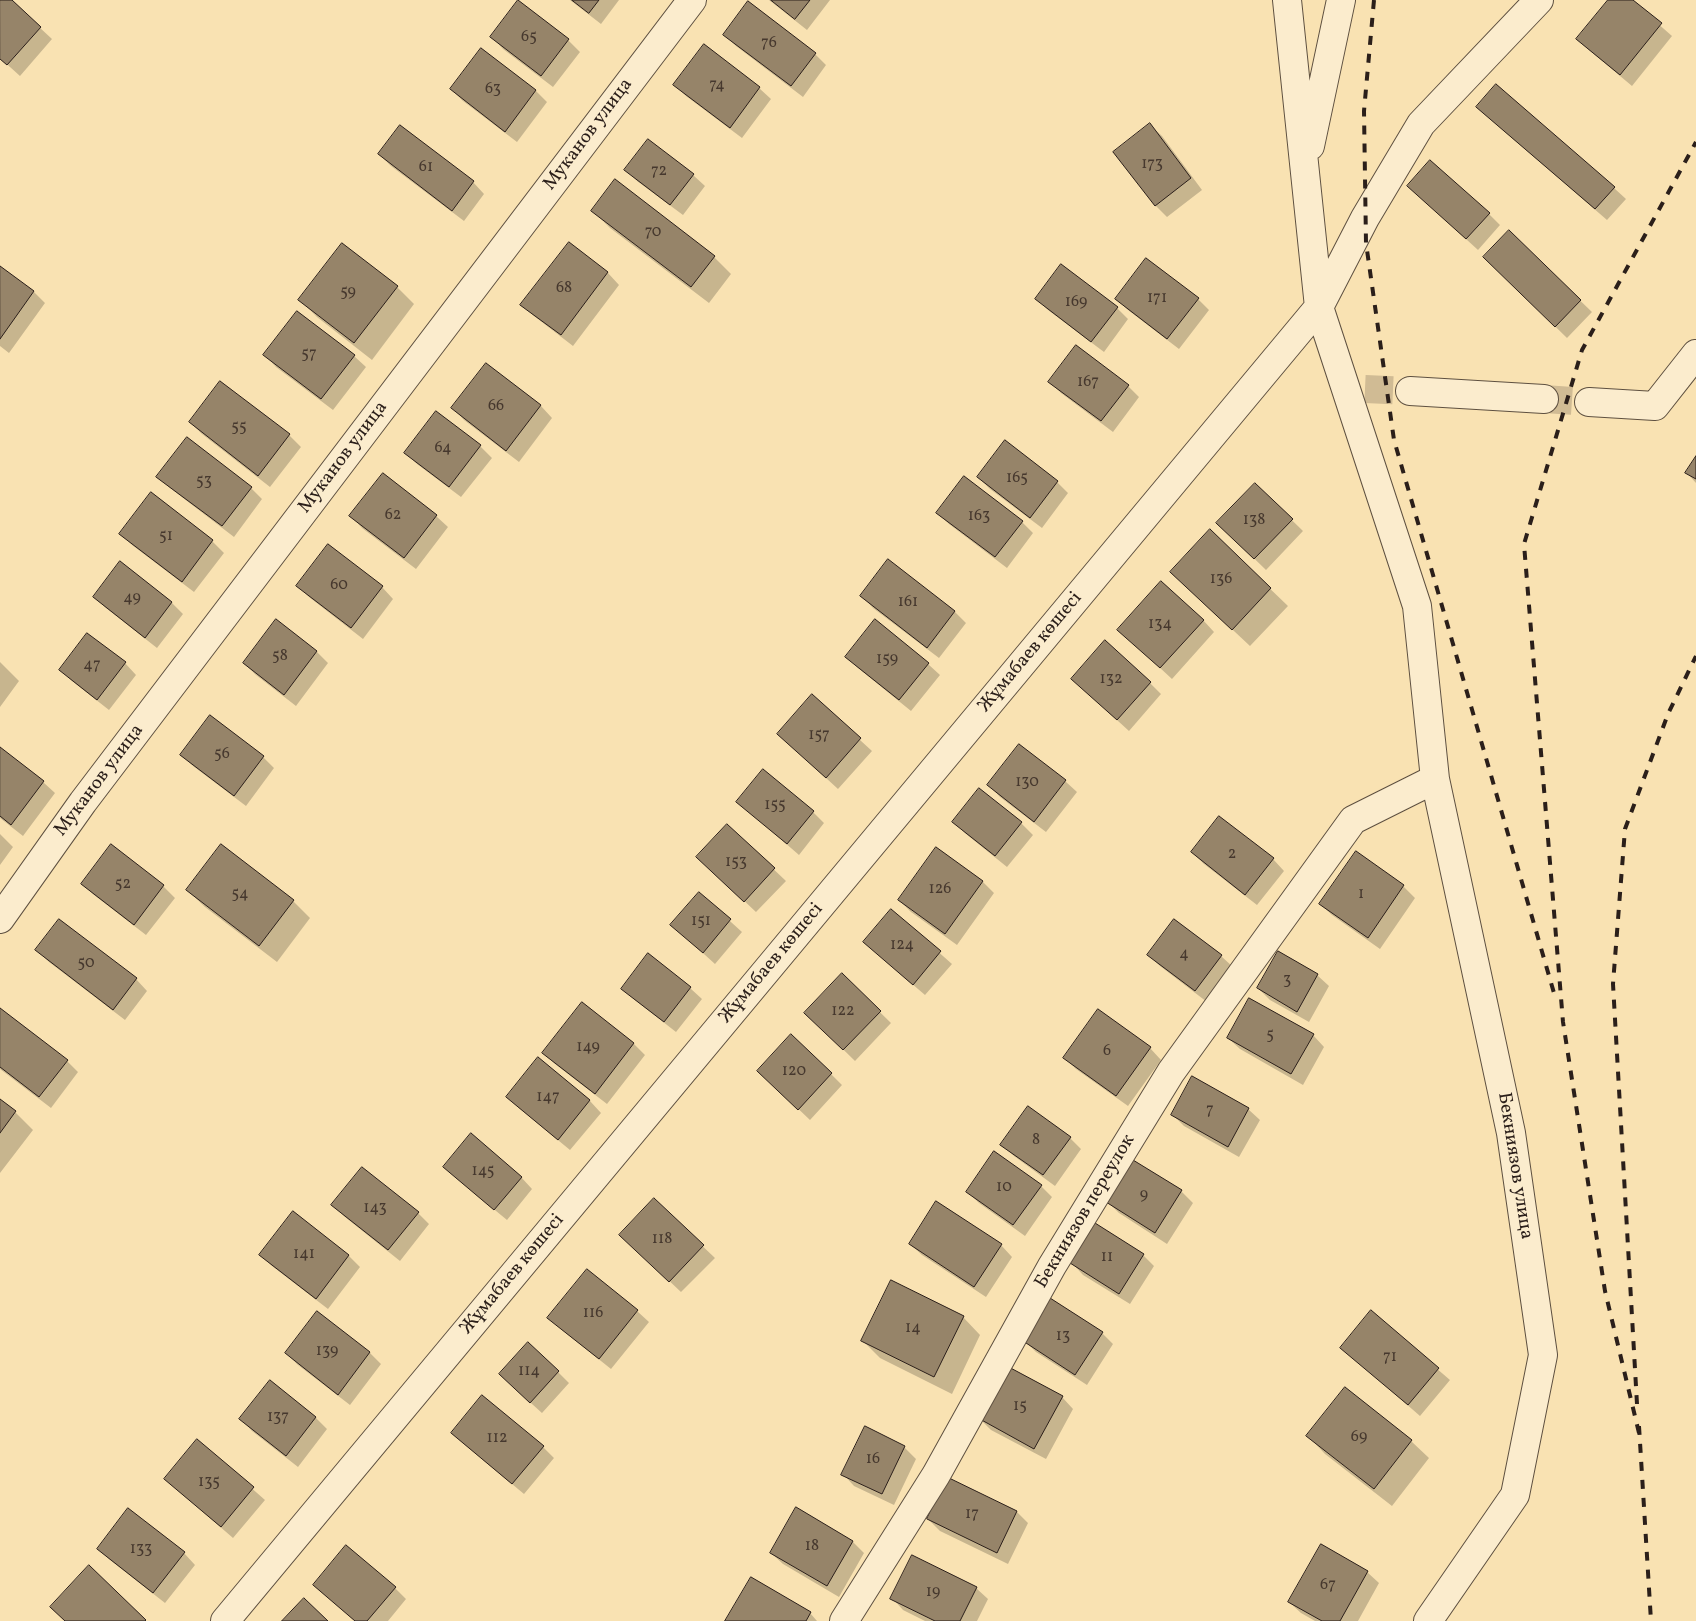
<!DOCTYPE html>
<html>
<head>
<meta charset="utf-8">
<style>
	body { margin:0 }
	canvas { display:block; background:#f9e2b2 }
</style>
</head>
<body>
<canvas width="1696" height="1621"></canvas>
<script>
const c = document.querySelector('canvas').getContext('2d');
c.lineJoin = 'round';
function fill(path, color) { c.fillStyle = color; c.fill(path, 'evenodd'); }
function trace(path, color, width, dash) { c.strokeStyle = color; c.lineWidth = width; c.lineCap = dash ? 'butt' : 'round'; c.setLineDash(dash || []); c.stroke(path); }
function write(font, color, halo, rows, align = 'center') {
  c.font = font + ' Vollkorn,serif'; c.lineWidth = 5; c.setLineDash([]); c.textBaseline = 'middle'; c.strokeStyle = halo; c.fillStyle = color; for (const [text, x, y, turn = 0] of rows) {
    c.save(); c.translate(x, y); c.rotate((+turn || 0) * Math.PI / 180); c.textAlign = isNaN(turn) ? turn : align; if (halo) c.strokeText(text, 0, 0); c.fillText(text, 0, 0); c.restore();
  }
}
const shadow = new Path2D(`
	M0,0h10l42,39 -32,37 -20,-18z
	M570,0h49l-18,24z
	M769,0h61l-23,30z
	M1609,0h22l41,36 -40,50 -43,-36 -12,-11z
	M518,2l50,38 12,12 -27,35 -50,-38 -11,-12z
	M725,35l90,19 11,11 -23,32 -67,-51z
	M704,45l55,43 12,11 -29,39 -56,-42 -12,-12z
	M481,49l55,42 11,11 -30,40 -54,-41 -12,-12z
	M1489,118l125,70 12,11 -19,21z
	M1150,125l12,11 40,54 -35,27 -12,-12z
	M379,154l94,28 11,12 -20,27 -73,-55z
	M626,169l67,6 12,11 -22,29 -46,-34z
	M1408,186l81,28 11,11 -22,25z
	M593,211l121,46 17,17 -22,29 -99,-75z
	M1509,232l83,80 -25,26 -83,-81z
	M569,243l39,30 11,12 -46,61 -39,-30 -12,-11z
	M0,267l34,25 11,11 -36,50 -9,-7z
	M397,287l17,17 -42,56 -55,-43 -17,-17z
	M1036,298l81,10 11,11 -24,33 -56,-42z
	M1117,299h81l11,11 -30,39 -51,-39z
	M265,355l89,1 12,11 -33,43 -57,-43z
	M486,365l55,41 11,12 -33,44 -55,-42 -11,-12z
	M1050,382l78,4 11,11 -26,35 -52,-39z
	M221,383l68,52 12,12 -31,40 -68,-53 -12,-12z
	M437,413l43,33 12,12 -31,39 -44,-33 -11,-11z
	M1696,458v25l-9,-10z
	M158,477l93,11 11,11 -28,38 -64,-49z
	M978,477l79,5 11,11 -26,35 -52,-39z
	M1255,484l48,47 -37,39 -37,-36z
	M151,494l61,47 12,12 -30,39 -62,-47 -11,-11z
	M938,513l84,9 11,11 -26,35 -58,-44z
	M351,516h85l12,11 -32,42 -54,-41z
	M1210,531l78,75 -38,40 -61,-57z
	M298,586l84,1 11,12 -30,40 -54,-42z
	M862,596l93,16 11,11 -27,35 -66,-50z
	M94,597l78,6 11,11 -26,34 -51,-40z
	M1203,620l11,12 -42,47 -53,-49z
	M276,621l41,31 11,11 -32,43 -40,-31 -12,-12z
	M847,657l81,7 12,11 -29,36 -53,-43z
	M0,662l19,19 -19,26z
	M125,663l11,12 -27,35 -37,-29 -11,-11z
	M1150,683l11,11 -32,37 -45,-41z
	M812,696l60,55 -34,38 -48,-44z
	M1020,745l45,36 12,11 -31,40 -46,-35 -11,-12z
	M0,749l43,33 12,11 -32,43 -23,-18z
	M181,755l82,2 11,11 -28,38 -53,-40z
	M980,790l41,33 12,12 -26,32 -41,-33 -12,-12z
	M738,802l75,10 11,11 -25,32z
	M727,825l59,56 -30,31 -47,-44z
	M0,834l13,13 -13,18z
	M111,846l52,40 12,12 -29,37 -52,-40 -11,-11z
	M1192,852l81,7 11,12 -27,34 -53,-41z
	M1356,853l47,33 12,12 -35,51 -48,-34 -12,-11z
	M982,881l12,12 -37,52 -46,-33 -12,-12z
	M187,890l106,11 17,17 -33,44 -72,-55z
	M699,893l43,39 -27,32 -31,-28z
	M891,910l61,54 -27,31 -49,-42z
	M37,950l99,29 11,12 -22,29 -76,-58z
	M649,955l41,33 12,11 -26,33 -41,-32 -12,-12z
	M1148,955l73,1 12,11 -26,35 -47,-36z
	M842,975l49,48 -36,38 -49,-48z
	M1317,975l12,11 -20,36 -39,-22 -12,-12z
	M582,1004l52,40 11,11 -38,49 -52,-40 -11,-11z
	M0,1010l67,51 11,11 -27,36 -51,-39z
	M1313,1035l11,12 -21,38 -63,-36 -12,-11z
	M1150,1048l11,12 -33,46 -52,-37 -12,-12z
	M538,1059l52,42 11,12 -31,37 -51,-42 -12,-11z
	M831,1074l11,11 -32,35 -40,-38z
	M0,1101l15,11 18,18 -33,43z
	M1248,1109l12,11 -21,37 -55,-31 -11,-11z
	M1070,1138l11,11 -26,37 -41,-30 -12,-11z
	M1134,1161l47,30 12,12 -26,41 -48,-31 -11,-11z
	M521,1177l11,12 -25,31 -51,-42z
	M1041,1186l11,11 -27,39 -46,-33 -11,-11z
	M654,1200l61,58 -34,34 -49,-46z
	M333,1205l85,8 11,11 -29,37 -55,-44z
	M293,1213l56,43 11,11 -32,42 -56,-43 -11,-11z
	M910,1244l91,1 11,12 -26,40 -64,-42z
	M1143,1255l11,11 -24,38 -47,-29 -11,-12z
	M637,1311l12,11 -38,47 -50,-40 -12,-11z
	M1371,1312l79,68 -30,36 -78,-68z
	M317,1313l53,40 11,11 -31,41 -52,-40 -12,-12z
	M963,1317l17,18 -28,59 -72,-36 -17,-17z
	M1102,1333l11,11 -26,41 -51,-33 -11,-11z
	M558,1372l11,11 -27,30 -30,-27z
	M270,1382l46,36 11,11 -29,38 -46,-36 -11,-12z
	M1062,1397l11,12 -27,50 -55,-29 -12,-12z
	M453,1433l90,14 11,11 -30,36 -60,-50z
	M1308,1436l103,5 18,17 -37,48 -67,-52z
	M197,1440l68,60 -32,38 -68,-59z
	M904,1447l12,12 -22,46 -40,-19 -11,-12z
	M1017,1512l11,11 -20,41 -68,-33 -12,-12z
	M853,1542l11,11 -25,44 -56,-33 -12,-11z
	M98,1549l86,4 11,12 -30,38 -55,-43z
	M1367,1572l12,11 -21,38h-43l-14,-8 -12,-11z
	M315,1585l80,3 11,11 -18,22h-33z
	M976,1588l12,11 -11,22h-52l-22,-11 -11,-12z
	M810,1613l7,8h-90z`);
const building = new Path2D(`
	M0,0h12l29,27 -34,38 -7,-6z
	M518,0l51,39 -28,37 -51,-39z
	M572,0h27l-10,13z
	M771,0h39l-15,19z
	M1608,0h25l29,23 -42,52 -44,-36z
	M748,1l68,52 -25,33 -68,-51z
	M704,44l56,43 -30,41 -57,-43z
	M481,48l55,42 -31,42 -55,-43z
	M1496,84l119,103 -20,22 -119,-102z
	M1150,123l41,55 -36,28 -42,-54z
	M400,125l74,56 -22,30 -74,-57z
	M648,139l46,35 -24,31 -46,-35z
	M1430,160l60,53 -24,26 -59,-53z
	M615,179l100,77 -24,31 -100,-76z
	M1509,230l72,70 -26,27 -72,-70z
	M569,242l39,30 -47,63 -41,-30z
	M342,243l56,43 -44,57 -56,-43z
	M1146,258l53,40 -32,41 -52,-40z
	M1061,264l57,43 -27,35 -56,-43z
	M0,266l34,25 -34,48z
	M297,311l58,44 -34,44 -58,-44z
	M1076,345l53,40 -28,36 -53,-39z
	M486,363l55,42 -35,46 -55,-43z
	M220,381l70,53 -32,42 -69,-54z
	M436,411l45,34 -32,42 -45,-34z
	M187,437l65,50 -30,39 -66,-49z
	M1005,440l53,41 -28,37 -53,-41z
	M1696,456v23l-11,-6z
	M383,473l54,42 -33,43 -55,-42z
	M964,476l59,45 -28,36 -59,-44z
	M1255,483l38,36 -39,40 -38,-36z
	M151,492l62,48 -31,42 -63,-48z
	M1210,529l61,59 -39,42 -62,-58z
	M328,544l55,42 -32,42 -55,-42z
	M888,559l67,52 -28,37 -67,-52z
	M120,561l52,41 -27,36 -52,-41z
	M1161,581l43,39 -44,48 -43,-38z
	M276,619l41,32 -33,44 -41,-32z
	M875,619l54,44 -30,37 -54,-43z
	M87,633l39,29 -29,38 -38,-30z
	M1105,640l46,42 -34,38 -46,-41z
	M812,694l49,44 -35,40 -49,-44z
	M210,715l54,41 -30,40 -54,-41z
	M1019,744l47,36 -32,42 -47,-37z
	M0,747l44,34 -33,44 -11,-9z
	M763,769l51,42 -27,33 -51,-42z
	M979,788l43,34 -27,34 -43,-34z
	M1219,816l55,42 -29,37 -54,-43z
	M727,824l48,44 -31,34 -48,-45z
	M111,844l53,41 -30,40 -53,-41z
	M221,844l73,56 -35,46 -73,-56z
	M936,847l47,34 -38,53 -47,-34z
	M1356,851l48,34 -36,53 -49,-34z
	M699,892l32,27 -28,34 -33,-28z
	M891,909l50,42 -28,34 -50,-43z
	M59,919l78,59 -24,32 -78,-60z
	M1174,919l48,36 -27,36 -48,-36z
	M1278,951l40,23 -21,38 -40,-24z
	M648,953l43,34 -27,35 -43,-33z
	M842,973l39,38 -38,39 -39,-37z
	M1249,998l65,36 -23,40 -64,-36z
	M582,1002l52,41 -39,51 -53,-41z
	M0,1008l68,52 -29,37 -39,-30z
	M1098,1009l53,38 -35,49 -53,-38z
	M791,1034l41,39 -34,37 -41,-39z
	M538,1057l52,43 -32,40 -52,-43z
	M1192,1076l57,32 -21,39 -57,-32z
	M0,1099l16,12 -16,22z
	M1028,1106l43,31 -28,38 -43,-30z
	M471,1133l51,44 -28,33 -51,-43z
	M994,1151l48,34 -29,40 -47,-33z
	M1133,1160l49,30 -27,43 -49,-31z
	M362,1167l57,45 -31,38 -57,-45z
	M654,1198l50,47 -35,37 -50,-47z
	M936,1201l66,43 -28,43 -65,-43z
	M293,1211l56,44 -33,44 -57,-44z
	M1095,1223l49,31 -25,40 -49,-31z
	M587,1269l51,41 -39,49 -52,-41z
	M891,1280l73,36 -30,61 -73,-36z
	M1050,1298l53,34 -28,43 -52,-34z
	M1371,1310l68,58 -31,37 -68,-57z
	M317,1311l53,41 -32,43 -53,-42z
	M528,1342l31,29 -29,32 -31,-29z
	M1005,1365l58,31 -29,53 -56,-31z
	M270,1380l46,37 -30,39 -47,-37z
	M1345,1387l67,53 -38,49 -68,-53z
	M482,1395l62,51 -32,38 -61,-51z
	M865,1426l40,20 -23,48 -41,-19z
	M197,1439l57,48 -33,40 -57,-48z
	M947,1477l70,34 -20,42 -70,-34z
	M796,1507l57,34 -26,45 -57,-33z
	M128,1508l57,44 -32,41 -56,-44z
	M1321,1544l47,27 -28,50h-18l-34,-19z
	M346,1545l50,42 -29,34h-12l-42,-36z
	M912,1555l65,32 -17,34h-25l-45,-22z
	M89,1565l57,55 -1,1h-80l-15,-14z
	M751,1577l60,35 -5,9h-81z
	M304,1598l24,23h-46z`);
const minorTunnel = new Path2D(`
	M1365,389l45,2
	M1544,399l45,3`);
const minor = new Path2D(`
	M1287,0l32,307 98,299 18,173
	M1310,146l31,-146
	M1410,391l134,8
	M1589,402l66,4 41,-52
	M0,919l83,-117 609,-802
	M225,1621l1094,-1314 46,-89 56,-94 118,-124
	M844,1621l92,-146 116,-209 119,-194 182,-252 82,-41 76,354 32,222 -28,140 -87,126`);
const rail = new Path2D(`
	M1374,0l-10,111 2,132 28,197 162,560
	M1637,1404l-24,-420 12,-155 43,-115 28,-58
	M1639,1426l12,195
	M1639,1433l-34,-142 -42,-269 -39,-478 58,-194 114,-208`);
const numberNames = [
	["65",529,38],
	["76",769,44],
	["74",717,86],
	["63",493,90],
	["173",1152,165],
	["61",426,168],
	["72",659,172],
	["70",653,233],
	["68",564,289],
	["59",348,293],
	["171",1157,299],
	["169",1076,303],
	["57",309,355],
	["167",1088,383],
	["66",496,407],
	["55",239,428],
	["64",443,449],
	["165",1017,479],
	["53",204,482],
	["62",393,516],
	["163",979,517],
	["138",1254,521],
	["51",166,537],
	["136",1221,580],
	["60",339,586],
	["49",132,599],
	["161",908,603],
	["134",1160,625],
	["58",280,657],
	["159",887,660],
	["47",92,666],
	["132",1111,680],
	["157",819,736],
	["56",222,755],
	["130",1027,783],
	["155",775,806],
	["2",1232,855],
	["153",736,863],
	["52",123,885],
	["126",940,890],
	["54",240,895],
	["1",1361,895],
	["151",701,922],
	["124",902,946],
	["4",1184,955],
	["50",86,964],
	["3",1287,981],
	["122",843,1012],
	["5",1270,1036],
	["149",588,1048],
	["6",1107,1052],
	["120",794,1072],
	["147",548,1098],
	["7",1210,1111],
	["8",1036,1141],
	["145",483,1172],
	["10",1004,1188],
	["9",1144,1196],
	["143",375,1209],
	["118",662,1240],
	["141",304,1255],
	["11",1107,1258],
	["116",593,1314],
	["14",913,1329],
	["13",1063,1337],
	["139",327,1352],
	["71",1390,1358],
	["114",529,1372],
	["15",1020,1407],
	["137",278,1418],
	["69",1359,1438],
	["112",497,1439],
	["16",873,1460],
	["135",209,1483],
	["17",972,1515],
	["18",812,1547],
	["133",141,1550],
	["67",1328,1586],
	["19",933,1593]
];
const streetNames = [
	["Муканов улица",589,135,-53],
	["Муканов улица",344,458,-53],
	["Жұмабаев көшесі",1031,653,-50],
	["Муканов улица",100,781,-53],
	["Жұмабаев көшесі",772,964,-50],
	["Бекниязов улица",1514,1166,81],
	["Бекниязов переулок",1086,1212,-59],
	["Жұмабаев көшесі",513,1275,-50]
];
fill(shadow, '#0003');
fill(building, '#968469');
trace(building, '#2b1f1a', 1);
trace(minorTunnel, '#d0bb94', 28, [28, 14]);
trace(minor, '#5e5040', 30);
trace(minor, '#fbeccd', 28);
trace(rail, '#2b1f1a', 4, [9, 9]);
write('16px', '#46382e', null, numberNames);
write('19px', '#2b1f1a', '#fbeccd', streetNames);
</script>
</body>
</html>
